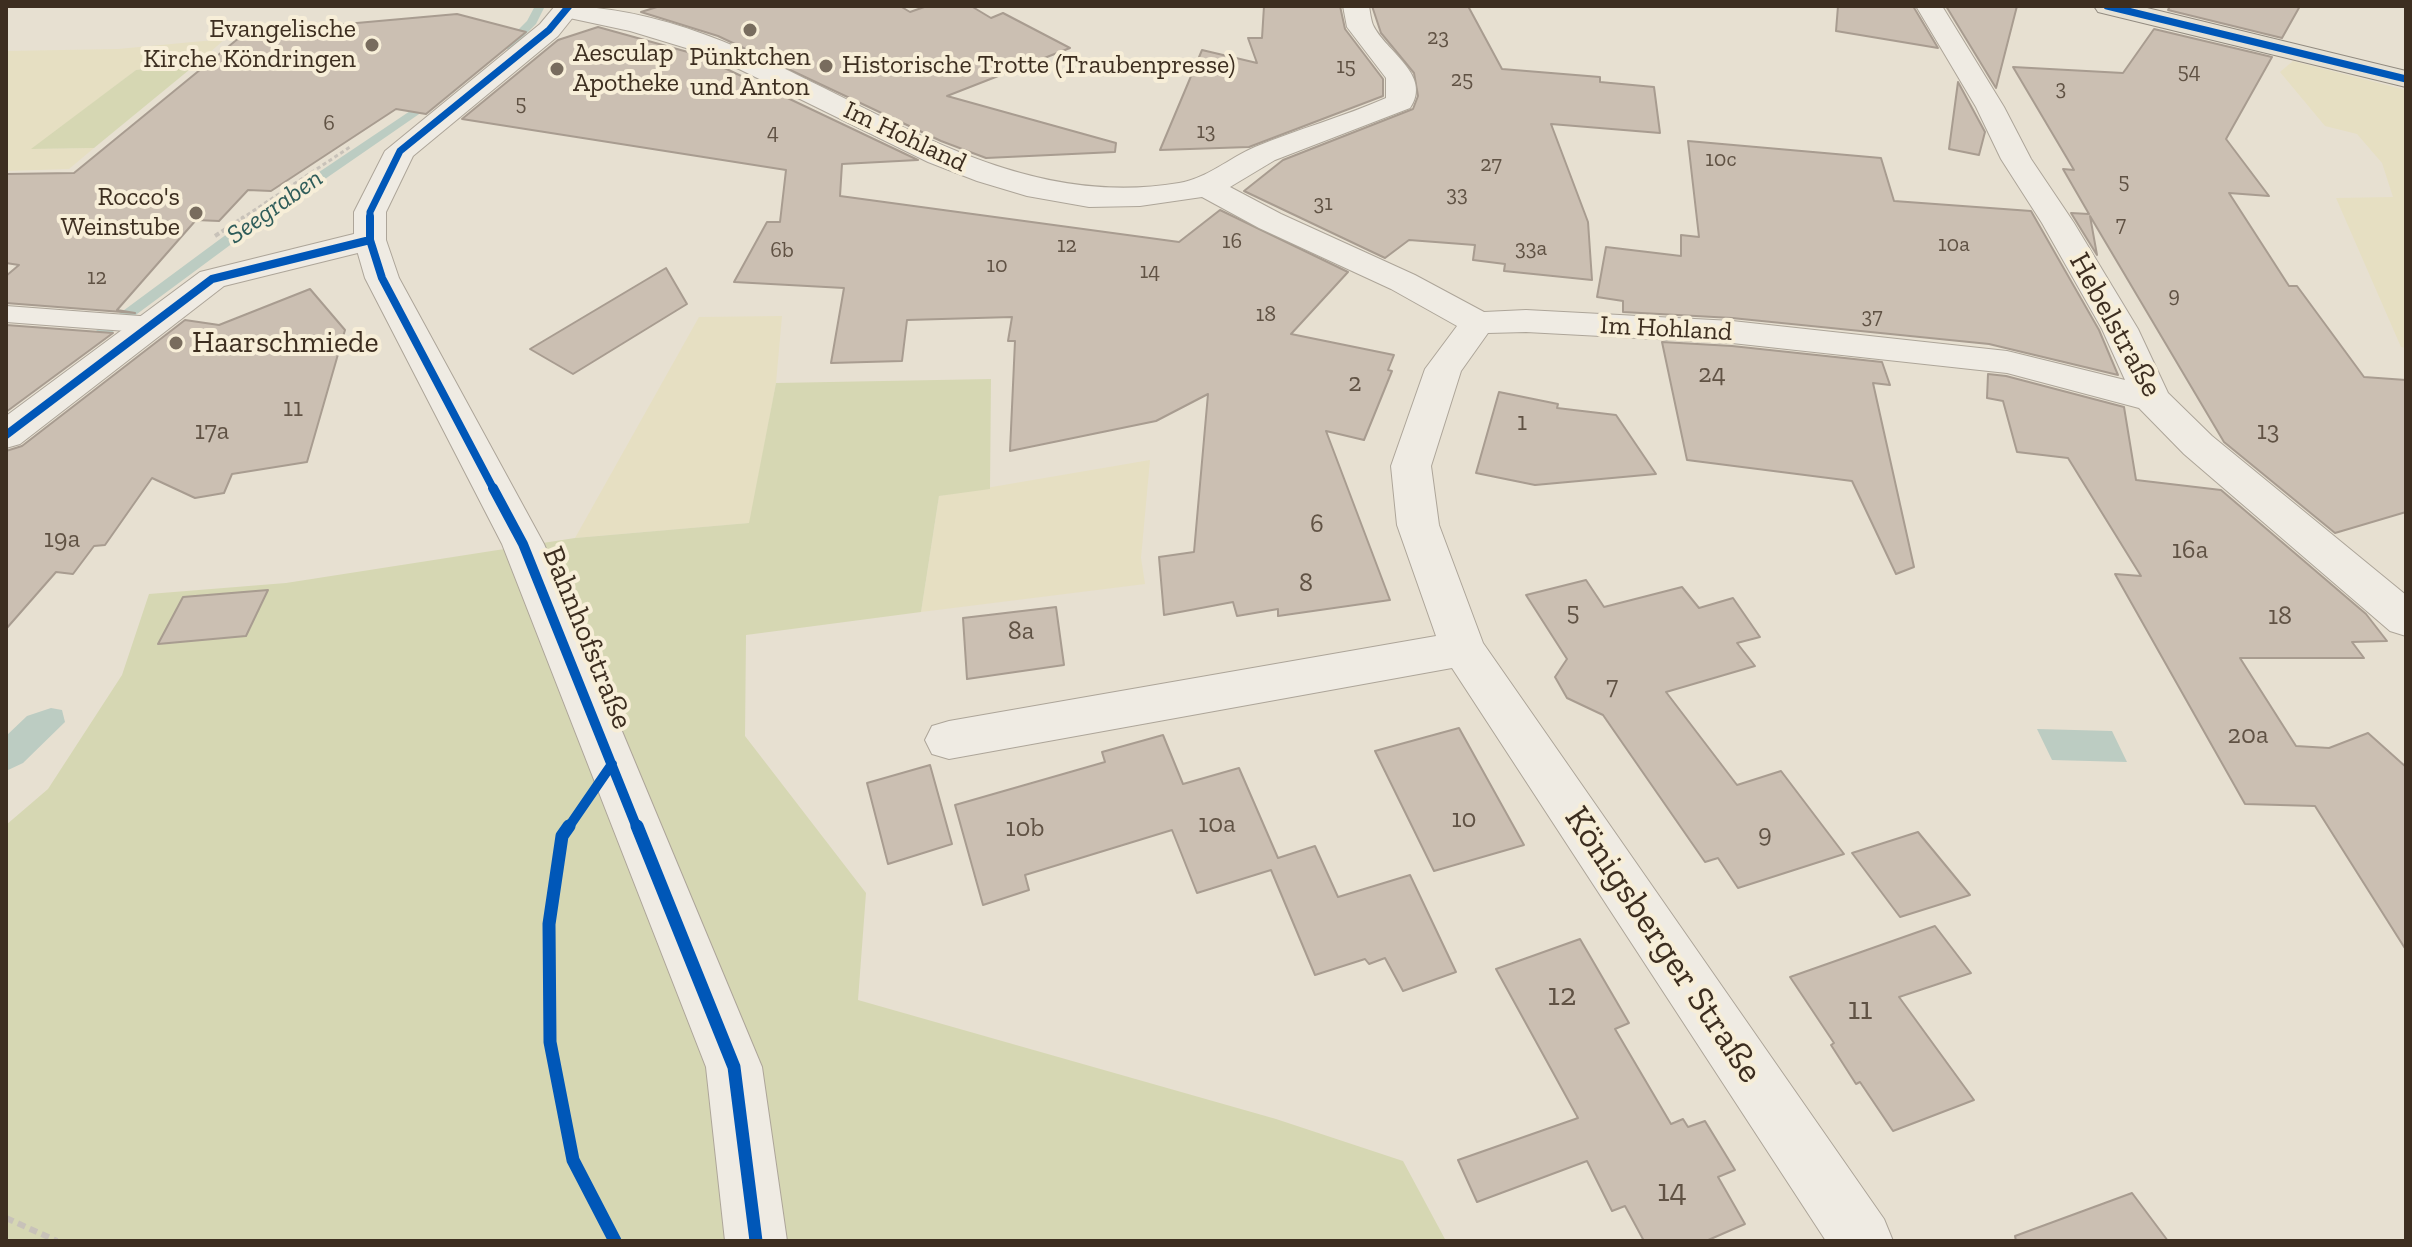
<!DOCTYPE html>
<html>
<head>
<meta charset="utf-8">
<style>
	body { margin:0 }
	#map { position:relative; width:2412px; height:1247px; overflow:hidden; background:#e7e0d1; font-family:"Zilla Slab",serif }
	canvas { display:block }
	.frame { position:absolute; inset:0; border:8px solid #3d2e20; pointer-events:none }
</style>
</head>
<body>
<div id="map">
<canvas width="2412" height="1247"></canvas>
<div class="frame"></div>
</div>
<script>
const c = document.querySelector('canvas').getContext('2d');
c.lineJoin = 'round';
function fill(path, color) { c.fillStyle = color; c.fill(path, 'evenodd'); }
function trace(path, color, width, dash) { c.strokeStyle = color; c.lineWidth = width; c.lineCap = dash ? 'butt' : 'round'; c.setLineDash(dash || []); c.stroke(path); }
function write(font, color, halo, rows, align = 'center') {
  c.font = font + ' "Zilla Slab",serif'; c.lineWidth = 8; c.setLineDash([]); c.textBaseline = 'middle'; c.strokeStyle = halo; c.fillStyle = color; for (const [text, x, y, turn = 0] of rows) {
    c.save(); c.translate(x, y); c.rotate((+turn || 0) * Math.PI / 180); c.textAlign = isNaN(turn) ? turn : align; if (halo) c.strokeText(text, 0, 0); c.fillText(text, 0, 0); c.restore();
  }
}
const farmland = new Path2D(`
	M225,39l-25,22 -64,9 -103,79 61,-1 -25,21 -63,2v-120l112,-2z
	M2293,61l113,29v258l-5,-1 -65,-149 57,-1 -11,-34 -25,-29 -32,-8 -45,-54z
	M782,316l-6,67 -26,140 -175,15 124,-221z
	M1150,460l-9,98 4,26 -224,28 18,-116z`);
const green = new Path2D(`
	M200,61l-106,87 -63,1 105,-79z
	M991,379l-1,110 -51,7 -18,116 -175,23 -1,101 121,157 -8,107 418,119 127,42 43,80h-1440v-416l42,-36 74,-114 27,-81 137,-11 289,-45 174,-15 27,-140z`);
const water = new Path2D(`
	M51,708l11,2 3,12 -42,41 -17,8v-35l21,-20z
	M2037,729l75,2 15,31 -75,-2z`);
const stream = new Path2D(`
	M535,6h10l-9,18 -25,25h-8v-4l24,-24z
	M434,95l6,4 -2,2 -197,136 -150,111h-10v-6l150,-111z`);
const building = new Path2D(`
	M660,6h240l10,6 17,-6h44l20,12 12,-5 67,35 -123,48 169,47 -1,9 -129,6 -45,-17 -223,-105 -77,-24z
	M1264,6h76l5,23 38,50v17l-134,51 -89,3 42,-100 55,13 -9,-25h14z
	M1372,6h96l34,63 98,8v5l54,5 6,46 -109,-9 37,98 4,58 -88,-9 1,-7 -32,-4 2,-15 -66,-5 -24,18 -141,-67 39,-31 130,-51 5,-13 -4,-23 -33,-40z
	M1838,6h75l25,42 -102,-17z
	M1946,6h71l-21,82z
	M2170,6h130l-18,32 -114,-28z
	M457,14l69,18 -100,82 -30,-5 -125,82 -23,-1 -29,31 -23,-1 -79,90 18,3 -129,-10v-27l13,-11 -13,-2v-89l68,-1 171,-140z
	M598,27l97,27 223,106 -76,4 -2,32 339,46 41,-32 128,62 -57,62 103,21 -6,15 4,1 -28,69 -38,-9 64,169 -112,16v-7l-41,7 -4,-14 -69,13 -5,-58 35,-5 14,-158 -52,27 -146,30 5,-110h-7l4,-24 -105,3 -5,41 -71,2 13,-75 -110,-6 33,-60h13l6,-52 -324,-51 96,-79z
	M2154,29l118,28 -46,82 43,57 -40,-3 60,93h8l67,91 42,3v132l-71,21 -111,-91 -134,-226 7,39 -26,-42 18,1 -26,-45 11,1 -61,-103 110,6z
	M1958,82l27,50 -6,23 -30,-6z
	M1688,141l193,17 13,43 137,10 68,119 19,45 -129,-31 -257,-26 -109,-6v-11l-26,-4 9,-50 75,9v-21l18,2z
	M666,268l21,36 -114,70 -43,-25z
	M310,289l35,41 -38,132 -75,12 -8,19 -29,5 -43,-20 -47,67 -11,1 -21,28 -17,-2 -50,57v-178l16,-5 163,-126 34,5z
	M6,325l107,8 -107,79z
	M1662,342l70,4 150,16 8,23 -17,-2 41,184 -18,7 -44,-93 -165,-21z
	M1988,374l18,2 118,31 12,73 85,10 145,124 21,27 -35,1 12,16h-124l56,88 33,2 39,-15 38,34v183l-91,-144 -70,-2 -130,-230 26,2 -73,-118 -51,-6 -14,-51 -16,-3z
	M1499,392l59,12 -1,4 59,7 40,59 -121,11 -59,-12z
	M1586,580l18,27 78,-20 17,21 34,-10 27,39 -23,6 18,23 -89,26 71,93 44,-14 63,83 -106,34 -20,-30 -13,4 -102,-147 -36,-17 -12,-21 12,-18 -41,-64z
	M268,590l-22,46 -88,8 25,-47z
	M1056,607l8,58 -97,14 -4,-61z
	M1459,728l65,117 -90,26 -59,-120z
	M1163,735l20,49 56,-16 39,90 37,-12 23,51 72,-22 46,97 -53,19 -18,-33 -16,6 -4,-5 -50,16 -44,-105 -74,23 -25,-63 -147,45 4,15 -46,15 -28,-100 150,-43 -3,-10z
	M930,765l22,79 -64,20 -21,-81z
	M1918,832l52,63 -70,22 -48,-64z
	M1935,926l36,47 -72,24 75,103 -81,31 -33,-49 -4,2 -25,-39 3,-2 -44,-66z
	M1580,939l49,84 -14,6 56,95 12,-5 5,8 17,-6 30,49 -17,7 27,47 -39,17h-62l-19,-35 -13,5 -25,-50 -110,41 -19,-42 120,-42 -82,-149z
	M2132,1193l36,48h-152l-1,-5z`);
const pathFar2 = new Path2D(`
	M241,219l109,-72`);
const pathFar1 = new Path2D(`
	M215,236l29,-19`);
const path = new Path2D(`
	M6,1218l51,23`);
const service = new Path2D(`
	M6,306l147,11 9,2 4,6 -4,6 -9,2 -147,-11z`);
const minor = new Path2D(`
	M559,6c222,0 390,216 620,177 29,-5 50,-25 76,-36 43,-18 88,-30 131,-49v-20l-39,-51 -4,-21h26c1,6 2,14 4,19 12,26 60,50 37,83l-135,52 -45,27 51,27 134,61 69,37 42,-2 206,11 275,30 118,29 -23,-51 -60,-106 -41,-64 -25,-52 -60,-101h26l62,101 27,52 43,64 64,106 30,64 44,43 194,159v41l-16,-5 -206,-177 -45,-46 -132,-35 -275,-30 -206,-11 -38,1 -27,38 -30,95 8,59 44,118 401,576 9,22h-67l-374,-573 -503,91 -17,-5 -7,-14 7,-14 17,-5 487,-85 -39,-111 -6,-59 34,-97 32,-43 -66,-37 -132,-61 -57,-31 -62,9 -51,1 -62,-11 -50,-15 -49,-19 -189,-93 -43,-18 -66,-20 -70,-15 -4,-6z
	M370,230l12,3 4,7 -4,7 -158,39 -204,158 -14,4v-32l194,-144z`);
const tertiary = new Path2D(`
	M555,6h27l-24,30 -145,120 -27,56v28l13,38 145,266 218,523 25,174h-62l-19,-174 -204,-523 -137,-266 -11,-38v-28l31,-61 155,-127z`);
const primary = new Path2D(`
	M2094,6h45l267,65v16l-308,-75z`);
const cyclewayFar3 = new Path2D(`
	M2107,6l299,73
	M370,219v-7l30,-61 149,-121 20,-24`);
const cyclewayFar2 = new Path2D(`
	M370,217v23l12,38 112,212
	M6,435l206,-156 158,-39`);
const cyclewayFar1 = new Path2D(`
	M493,488l30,56 114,284
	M568,828l44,-64`);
const cycleway = new Path2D(`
	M569,826l-7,10 -13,88 1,118 23,118 42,81
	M637,826l97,241 22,174`);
const markers = [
	[750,30,8,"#786c5e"],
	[372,45,8,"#786c5e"],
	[826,66,8,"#786c5e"],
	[557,69,8,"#786c5e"],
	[196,213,8,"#786c5e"],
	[176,343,8,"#786c5e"]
];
const farNumbernames = [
	["23",1438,38],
	["15",1346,67],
	["54",2189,72],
	["25",1462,80],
	["3",2061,89],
	["5",521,104],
	["6",329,124],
	["13",1206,132],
	["4",773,133],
	["10c",1721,160],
	["27",1491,165],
	["5",2124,182],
	["33",1457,195],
	["31",1323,204],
	["7",2121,225],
	["16",1232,242],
	["10a",1954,245],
	["12",1067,246],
	["33a",1531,249],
	["6b",782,251],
	["10",997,266],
	["14",1150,272],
	["12",97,278],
	["9",2174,296],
	["18",1266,315],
	["37",1872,317]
];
const farPoinames = [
	["Evangelische",356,30],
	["Kirche Köndringen",356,60],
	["Aesculap",573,54,"left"],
	["Apotheke",573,84,"left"],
	["Pünktchen",750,58,"center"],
	["und Anton",750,88,"center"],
	["Historische Trotte (Traubenpresse)",842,66,"left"],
	["Rocco's",180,198],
	["Weinstube",180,228]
];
const farStreetnames = [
	["Im Hohland",905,137,25],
	["Im Hohland",1666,329,3]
];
const farWaternames = [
	["Seegraben",275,207,-35]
];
const numberNames = [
	["24",1712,375],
	["2",1355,384],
	["11",293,409],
	["1",1522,423],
	["17a",212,432],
	["13",2268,432],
	["6",1317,525],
	["19a",62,540],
	["16a",2190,551],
	["8",1306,584],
	["5",1573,613],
	["18",2280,617],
	["8a",1021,632],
	["7",1612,687],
	["20a",2248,736],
	["10",1464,820],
	["10a",1217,825],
	["10b",1025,829],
	["9",1765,835]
];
const streetNames = [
	["Hebelstraße",2115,325,61],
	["Bahnhofstraße",587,638,68]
];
const poiNames = [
	["Haarschmiede",192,343]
];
const nearNumbernames = [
	["12",1562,996],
	["11",1860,1010],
	["14",1672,1192]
];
const nearStreetnames = [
	["Königsberger Straße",1663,945,56]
];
fill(farmland, '#e6dfc2');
fill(green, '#d6d7b3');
fill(water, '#bcccc2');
fill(stream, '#bcccc2');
fill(building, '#cbbfb2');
trace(building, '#a89c90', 2);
trace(service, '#ada599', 2);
trace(minor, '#ada599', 2);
trace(tertiary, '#ada599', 2);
trace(primary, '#928b80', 2);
trace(pathFar2, '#c8c2b9', 3, [4, 3]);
trace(pathFar1, '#c8c2b9', 4, [5, 3]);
trace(path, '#c8c2b9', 6, [8, 5]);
fill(service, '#efebe3');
fill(minor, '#efebe3');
fill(tertiary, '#efebe3');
fill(primary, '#e6e1d4');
trace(cyclewayFar3, '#0057b8', 7);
trace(cyclewayFar2, '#0057b8', 8);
trace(cyclewayFar1, '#0057b8', 10);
trace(cycleway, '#0057b8', 13);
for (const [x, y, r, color] of markers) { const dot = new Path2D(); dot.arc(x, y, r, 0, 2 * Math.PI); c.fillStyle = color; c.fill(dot); trace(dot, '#f7eed8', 3); }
write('22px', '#605244', null, farNumbernames);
write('26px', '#3d2e20', '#f7eed8', farPoinames, 'right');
write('26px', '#3d2e20', '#f7eed8', farStreetnames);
write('italic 26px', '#2f5d5a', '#f7eed8', farWaternames);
write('26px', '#605244', null, numberNames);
write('30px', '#3d2e20', '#f7eed8', streetNames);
write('30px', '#3d2e20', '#f7eed8', poiNames, 'left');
write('32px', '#605244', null, nearNumbernames);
write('36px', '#3d2e20', '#f7eed8', nearStreetnames);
</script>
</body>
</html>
